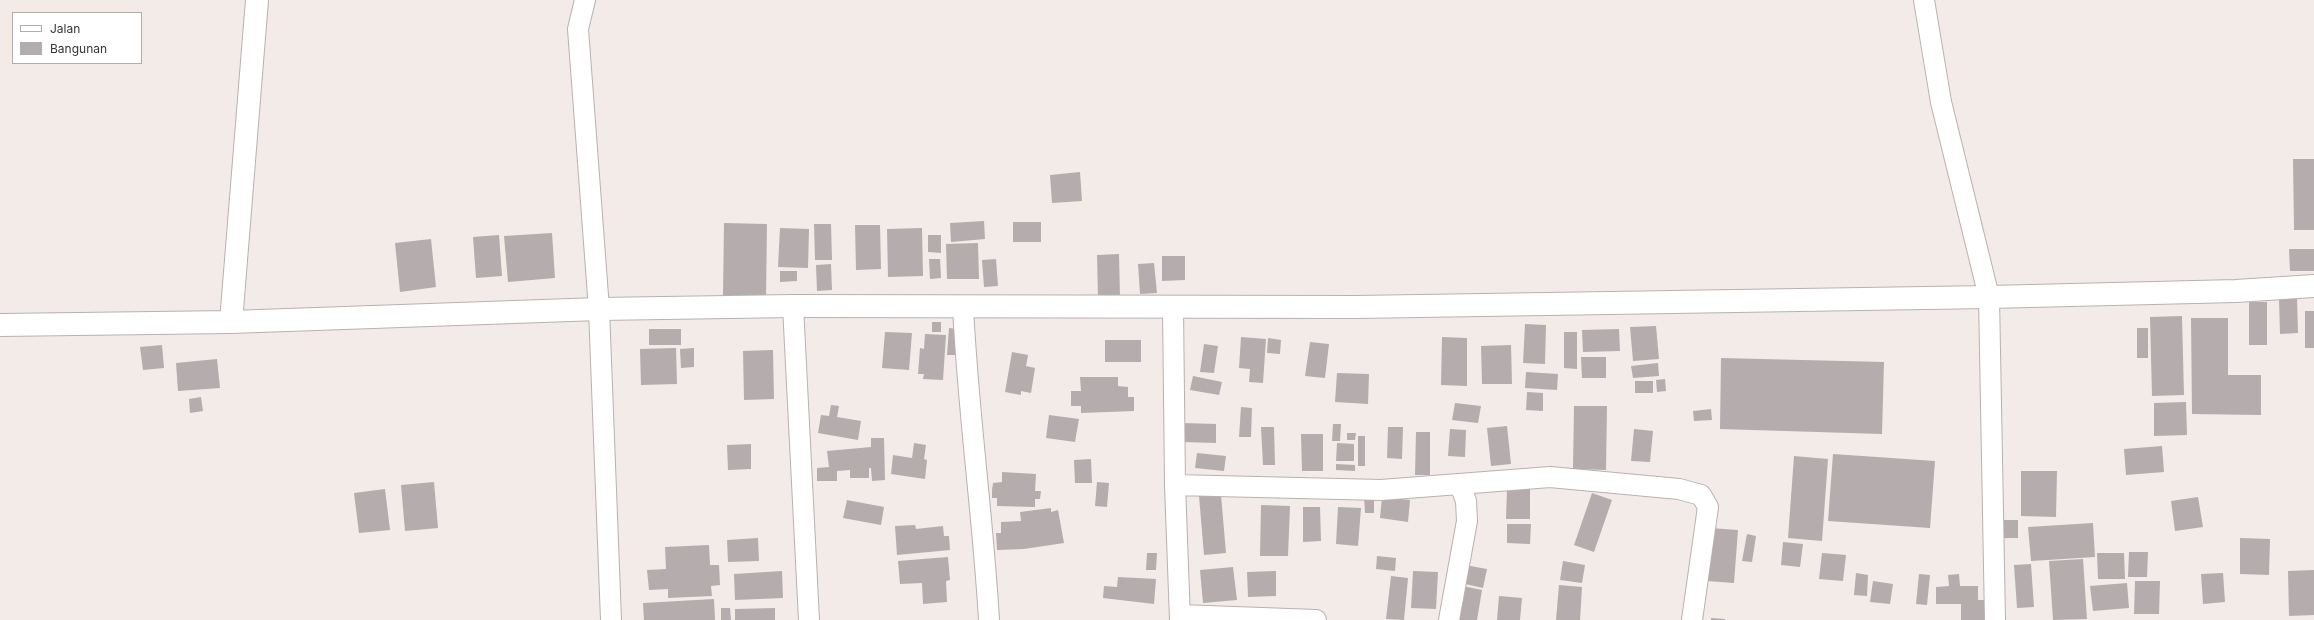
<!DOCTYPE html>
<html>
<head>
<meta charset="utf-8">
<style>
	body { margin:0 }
	#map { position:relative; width:2314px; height:620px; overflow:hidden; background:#f3ebe8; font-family:Inter,sans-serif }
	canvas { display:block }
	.legend { position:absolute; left:12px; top:12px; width:130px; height:52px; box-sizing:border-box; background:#fff; border:1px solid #afadad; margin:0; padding:5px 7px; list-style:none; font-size:12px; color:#373332 }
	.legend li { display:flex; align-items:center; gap:8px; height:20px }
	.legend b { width:20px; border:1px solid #afadad }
</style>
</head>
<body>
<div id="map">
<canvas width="2314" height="620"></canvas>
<ul class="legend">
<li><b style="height:5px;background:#fff"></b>Jalan</li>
<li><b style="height:11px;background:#b5acad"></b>Bangunan</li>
</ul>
</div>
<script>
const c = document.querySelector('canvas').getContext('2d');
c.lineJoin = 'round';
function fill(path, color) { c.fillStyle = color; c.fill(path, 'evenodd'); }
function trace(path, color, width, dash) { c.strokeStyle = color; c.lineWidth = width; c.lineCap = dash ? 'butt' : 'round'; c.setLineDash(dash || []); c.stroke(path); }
const building = new Path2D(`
	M2293,159h21v71h-20z
	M1080,172l2,29 -30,2 -2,-28z
	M984,221l1,18 -34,3 -1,-19z
	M1013,222h28v20h-28z
	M724,223l43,1 -1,74 -43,-1z
	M814,224h17l1,36h-17z
	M855,225h25l1,44 -25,1z
	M780,228l29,1 -1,39 -30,-1z
	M922,228l1,48 -35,1 -1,-48z
	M552,233l3,45 -47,4 -4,-46z
	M499,235l3,41 -26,2 -3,-41z
	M928,235h13v18l-13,-1z
	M431,239l5,48 -36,5 -5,-49z
	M978,243l1,36h-32l-1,-35z
	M2289,249h25v22h-24z
	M1119,254l1,43 -22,1 -1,-43z
	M1162,256h23v24l-23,1z
	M929,259h11l1,19 -11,1z
	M996,259l2,27 -14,1 -2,-27z
	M1154,263l3,30 -17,1 -2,-30z
	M831,264l1,26 -15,1 -1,-26z
	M780,271h17v10l-17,1z
	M2297,298l1,35 -18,1 -1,-35z
	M2249,302h18v43h-18z
	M2305,311h9v37h-9z
	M2182,316l2,79 -32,1 -2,-79z
	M2191,318h37v57h33v40l-69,-1z
	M932,322h9v10h-9z
	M1525,324l21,1 -1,39 -22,-1z
	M1656,326l3,33 -26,2 -3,-34z
	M949,328l9,1 -2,26h-9z
	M2137,328h11v30h-11z
	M649,329h32v16h-32z
	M1619,329l1,22 -37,1 -1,-22z
	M885,332l27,1 -3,37 -27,-2z
	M1564,332h13v37l-13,-1z
	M925,334l21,1 -3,45 -20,-1 1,-5h-6l2,-26 4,1z
	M1241,337l25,2 -3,44 -14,-1 1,-13 -11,-1z
	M1442,337l25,1v48l-26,-1z
	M1268,338l13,2 -1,14 -13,-1z
	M1105,340h36v22h-36z
	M1310,342l19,2 -4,34 -20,-2z
	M1204,344l14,2 -4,27 -14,-1z
	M162,345l2,23 -21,2 -3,-23z
	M1511,345l1,39h-30l-1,-38z
	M676,348l1,36 -36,1 -1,-36z
	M694,348v19l-13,1 -1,-19z
	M773,350l1,49 -30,1 -1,-49z
	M1012,352l16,3 -2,11 9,2 -4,25 -10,-2v4l-16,-3z
	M1581,357h25v21h-24z
	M1721,358l163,4 -2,72 -162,-5z
	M217,359l3,29 -42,3 -2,-28z
	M1658,363l1,13 -26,2 -2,-12z
	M1526,372l32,2 -1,16 -32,-2z
	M1337,373l32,1 -1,30 -33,-2z
	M1193,376l29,6 -3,13 -29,-5z
	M1080,377h38v9l10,1v10h6v14l-53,2v-7h-10v-15h10z
	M1665,379l1,12 -9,1 -1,-12z
	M1635,381h18v12h-18z
	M1527,392l16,1v18l-17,-1z
	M201,397l2,14 -13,2 -1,-14z
	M2186,402l1,33 -33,1v-33z
	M1455,403l26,3 -3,17 -26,-3z
	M831,405l8,1 -2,11 24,4 -3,19 -40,-7 3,-18 8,1z
	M1574,406h33l-1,64 -33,-1z
	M1241,407l11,1 -1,29h-12z
	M1711,409l1,11 -18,1 -1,-10z
	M1049,415l30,4 -4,23 -29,-4z
	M1183,423l33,1v19l-34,-1z
	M1333,424h8l-1,17h-8z
	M1507,426l4,38 -20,2 -4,-38z
	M1261,427h13l1,38h-12z
	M1388,427h15l-1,32 -15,-1z
	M1450,429l16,1 -1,27 -17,-1z
	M1634,429l19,2 -3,31 -19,-1z
	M1416,432h14v43h-15z
	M1347,433h9l-1,7h-8z
	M1301,434h22v37h-21z
	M1358,436h7v30h-7z
	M871,438h13l1,42 -13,1 -1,-13h-2v10h-19v-8l-13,1v10h-20v-13l12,-1 -2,-16 44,-4z
	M914,443l12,2 -2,14 3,1 -2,19 -34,-5 2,-19 19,3z
	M1337,443l17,1v17h-18z
	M751,444v25l-23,1 -1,-25z
	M2162,446l2,26 -38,3 -2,-26z
	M1197,453l29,3 -2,15 -29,-3z
	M1833,454l102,7 -5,67 -102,-7z
	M1794,456l34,3 -6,82 -34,-3z
	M1091,459l1,24h-17l-1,-23z
	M1336,464l19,1v6l-19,-1z
	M2021,471h36l-1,46 -35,-1z
	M1002,472l34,2 -1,17h6l-1,8h-5v8l-38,-1v-8h-5v-8l1,-7 9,-1z
	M434,482l4,46 -33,3 -4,-46z
	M1097,482l12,1 -2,24 -12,-1z
	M385,489l5,41 -31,3 -5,-40z
	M1507,489h23v30h-24z
	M1592,493l20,7 -18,52 -20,-7z
	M1221,495l5,58 -22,2 -5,-59z
	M1364,495h10v18h-9z
	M1382,497l28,3 -2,22 -28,-4z
	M2198,497l5,30 -28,4 -4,-30z
	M847,500l37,7 -3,18 -38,-7z
	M1261,505l29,1 -2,50h-28z
	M1303,507h17l1,34 -18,1z
	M1338,507l23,1 -3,38 -22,-2z
	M1051,508v4l7,-2 6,33 -40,6 -27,1 -1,-17h5v-11l20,-1 -1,-9z
	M2003,520h15v18h-15z
	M2093,523l2,34 -64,4 -3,-34z
	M1507,524h24l-1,20 -23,-1z
	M915,525l1,4 27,-3 1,10h5l1,14 -53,5 -2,-29z
	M1710,528l28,2 -4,53 -27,-2z
	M1747,534l9,2 -4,26 -10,-1z
	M758,538l1,23 -31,1 -1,-22z
	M2240,538l30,1 -1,36 -29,-1z
	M1783,542l20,2 -3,23 -19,-2z
	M709,545l1,20h9l1,20 -9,1 1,10 -44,2v-9l-19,1 -2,-20 19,-1 -1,-22z
	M2129,552h19l-1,25h-19z
	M1147,553h10l-1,17h-10z
	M1822,553l24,2 -3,26 -24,-2z
	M2097,553h27l1,26h-27z
	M1377,556l19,2 -1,13 -19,-2z
	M948,557l2,23 -4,1 1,21 -24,2 -1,-21 -22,1 -2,-23z
	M2083,559l4,60 -34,1 -4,-59z
	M1563,561l22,4 -3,18 -22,-3z
	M2031,564l3,43 -17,1 -3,-43z
	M1465,565l22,4 -4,19 -22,-5z
	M1233,567l4,33 -34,3 -3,-33z
	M2314,570v45l-25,1 -1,-45z
	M782,571l1,27 -48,2 -1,-26z
	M1276,571v25l-28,1 -1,-25z
	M1413,571l25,1 -2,37 -25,-1z
	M1856,573l12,2 -1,21 -13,-1z
	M2223,573l2,29 -22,2 -2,-30z
	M1919,574l11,1 -3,30 -11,-1z
	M1959,574l1,12h18v14h7v20h-24v-16h-25v-17l13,-1 -1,-11z
	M1391,576l17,2 -4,42 -18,-1z
	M1118,577l38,2 -2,25 -51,-6 1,-12 13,1z
	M1873,581l20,3 -3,20 -20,-2z
	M2135,581h25l-1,33h-25z
	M2127,583l2,25 -36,3 -3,-25z
	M1458,585l24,5 -5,30h-25z
	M1559,585l23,2 -2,33h-24z
	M1499,596l23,2 -2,22h-23z
	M714,599l1,21h-71l-1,-17z
	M721,608h9l1,12h-10z
	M775,608v12h-40v-11z
	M1711,618l14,1v1h-14z`);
const minor = new Path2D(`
	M585,0l-7,29 21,280 12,311
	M1924,0l17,102 48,195 6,323
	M793,306l16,314
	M963,307c5,105 20,209 26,313
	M1173,307l2,178 5,135
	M1175,485l206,5 169,-13 129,12 22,6 7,12 -16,113
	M1180,615l136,5
	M1449,620l18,-99 -1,-20 -6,-16`);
const tertiary = new Path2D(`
	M231,322l26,-322
	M0,325l231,-3 368,-13 194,-3 563,1 633,-10 247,-6 78,-5`);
fill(building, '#b5acad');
trace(minor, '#b9b1af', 22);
trace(tertiary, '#b9b1af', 24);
trace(minor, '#fff', 20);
trace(tertiary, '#fff', 22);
</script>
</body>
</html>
